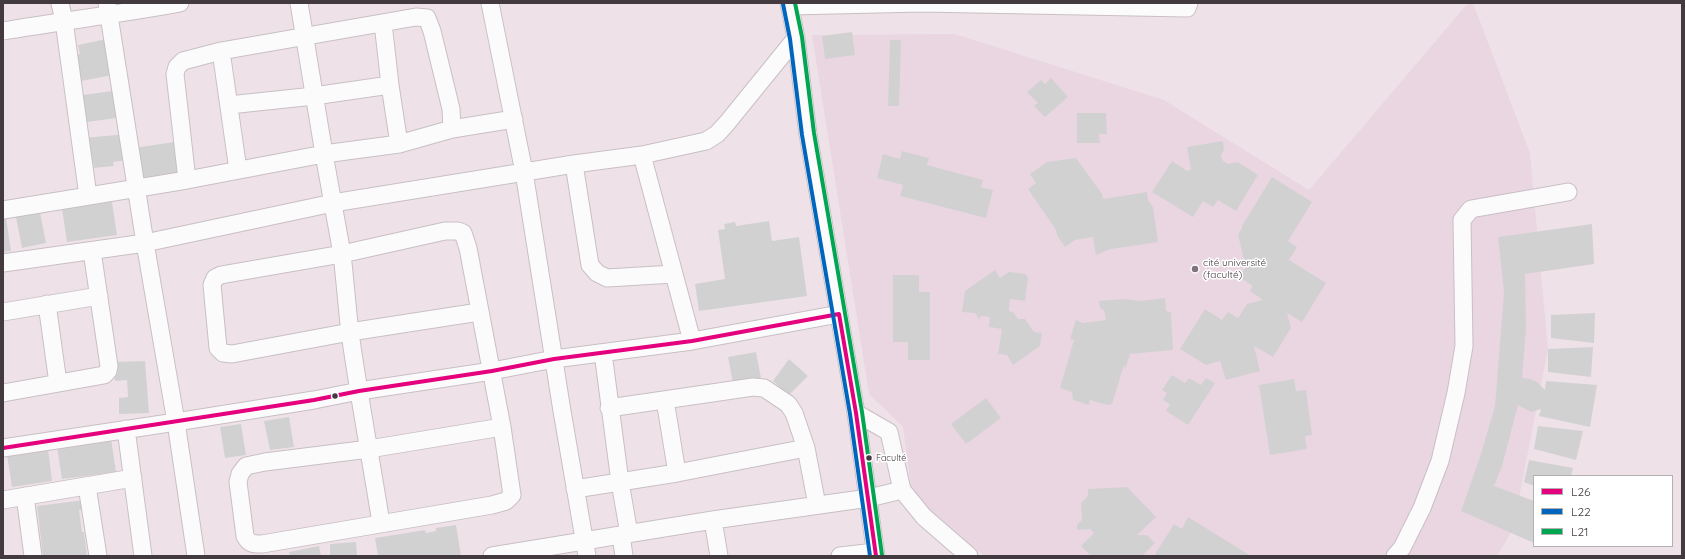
<!DOCTYPE html>
<html>
<head>
<meta charset="utf-8">
<style>
	body { margin:0 }
	#map { position:relative; width:1685px; height:559px; overflow:hidden; background:#eee2e8; font-family:Quicksand,sans-serif }
	canvas { display:block }
	.frame { position:absolute; inset:0; border:4px solid #423a3e; pointer-events:none }
	.legend { position:absolute; left:1533px; top:475px; width:140px; height:72px; box-sizing:border-box; background:#fff; border:1px solid #b3b0b2; margin:0; padding:5px 7px; list-style:none; font-size:12px; color:#423a3e }
	.legend li { display:flex; align-items:center; gap:8px; height:20px }
	.legend b { width:20px; border:1px solid #b3b0b2 }
</style>
</head>
<body>
<div id="map">
<canvas width="1685" height="559"></canvas>
<div class="frame"></div>
<ul class="legend">
<li><b style="height:5px;background:#e5007d"></b>L26</li>
<li><b style="height:5px;background:#0065bd"></b>L22</li>
<li><b style="height:5px;background:#00a651"></b>L21</li>
</ul>
</div>
<script>
const c = document.querySelector('canvas').getContext('2d');
c.lineJoin = 'round';
function fill(path, color) { c.fillStyle = color; c.fill(path, 'evenodd'); }
function trace(path, color, width, dash) { c.strokeStyle = color; c.lineWidth = width; c.lineCap = dash ? 'butt' : 'round'; c.setLineDash(dash || []); c.stroke(path); }
function write(font, color, halo, rows, align = 'center') {
  c.font = font + ' Quicksand,sans-serif'; c.lineWidth = 3; c.setLineDash([]); c.textBaseline = 'middle'; c.strokeStyle = halo; c.fillStyle = color; for (const [text, x, y, turn = 0] of rows) {
    c.save(); c.translate(x, y); c.rotate((+turn || 0) * Math.PI / 180); c.textAlign = isNaN(turn) ? turn : align; if (halo) c.strokeText(text, 0, 0); c.fillText(text, 0, 0); c.restore();
  }
}
const built = new Path2D(`
	M1468,3h5l57,150 18,196 -35,180 -16,27h-512l-72,-53 -10,-76 -34,-33 -57,-359 143,-1 209,66 145,90z`);
const building = new Path2D(`
	M852,32l3,23 -30,4 -3,-23z
	M111,38l7,36 -42,8 -5,-27 9,-1 -2,-9z
	M890,40h11l-2,66h-11z
	M1051,78l17,19 -23,20 -11,-11 4,-3 -11,-11 14,-12 4,4z
	M119,90l4,27 -43,6 -4,-27z
	M1077,113h29l1,21h-8l1,9h-23z
	M126,134l3,26 -16,2 1,4 -20,2 -1,-7 -5,1 -3,-24z
	M1223,141l1,9 -3,5 1,5 6,4 10,-2 20,13 -22,36 -18,-11 -5,7 -10,-6 -10,16 -41,-25 20,-31 15,10 4,-1 -4,-23z
	M174,142l5,34 -39,6 -6,-34z
	M902,151l27,7 -2,7 56,15 -2,7 12,3 -7,28 -86,-22 3,-11 -26,-7 6,-24 17,5z
	M1076,158l26,36 1,5 44,-7 1,8 5,7 5,35 -47,7 -15,6 -3,-18 -18,3 -10,7 -8,-12 -1,-5 -28,-41 8,-6 -6,-9 17,-12z
	M1272,177l40,25 -24,39 9,6 -8,13 37,23 -24,39 -15,-9 4,15 -18,29 -19,-11 6,25 -34,9 -6,-19 -14,4 -26,-16 25,-40 17,11 6,-8 10,6 9,-14 16,-4 -13,-9 3,-5 -14,-9 7,-10 -8,-32 4,-7v-2z
	M112,202l5,33 -50,7 -5,-33z
	M40,212l6,31 -24,5 -6,-31z
	M3,218h3l5,33 -8,1z
	M769,221l3,20 27,-4 8,59 -108,15 -4,-27 30,-5 -7,-49 7,-1 -1,-5 11,-2 1,4z
	M1592,224l2,40 -69,10 1,55 -4,49 8,1 7,3 8,8 1,-9 51,4 -7,42 -51,-11 2,-7 -10,3 -13,-7 -16,61 -8,20 40,15v42l-73,-32 20,-57 14,-48 9,-114 -6,-55z
	M995,270l5,8 9,-6 16,2 3,4 -3,23 -15,-2 -1,12 4,1 5,7h7l9,13 8,1 -2,13 -27,19 -6,-10 -9,-1 4,-25 -13,-2 1,-10 -10,-1v4l-5,-7 -13,-1 3,-21z
	M893,275h26v17h11v68h-22v-18h-15z
	M1165,298l1,13 5,1 2,38 -43,4 -5,16 -1,-5 -12,39 -5,1 -17,-5 -1,5 -16,-5 -1,-8 -12,-4 14,-48 -4,-1 6,-19 7,3 23,-3 -2,-10 -4,-2 -1,-7 25,-2 17,2z
	M1595,313l-1,30 -43,-5v-23z
	M1593,347l-2,30 -43,-5v-23z
	M756,352l5,26 -28,5 -5,-26z
	M789,359l19,17 -19,19 -16,-14z
	M145,361l4,52 -30,1v-16l9,-1 -1,-17 -12,1 -1,-19z
	M1172,375l13,8 4,-5 12,7 5,-7 9,5 -27,42 -22,-14 4,-7 -7,-4 4,-7 -5,-3z
	M1294,379l2,12 10,-1 6,45 -7,1 2,13 -37,6 -11,-70z
	M986,398l15,20 -35,26 -15,-20z
	M289,417l5,30 -24,3 -6,-29z
	M241,424l5,31 -21,3 -5,-31z
	M1538,426l45,5 -7,29 -42,-11z
	M111,439l5,33 -54,7 -5,-32z
	M48,449l4,32 -40,6 -5,-32z
	M1529,460l44,8 -2,8h-37v10l-10,-4z
	M1127,487l29,30 -19,18h10l8,8 -13,13 -52,-1 -9,-9 13,-13 -4,-4 -13,1v-5l5,-5 -1,-17 7,-7v-7z
	M85,500l1,9 -7,1 3,22h2l3,24h-44l-6,-50z
	M1188,517l63,39h-97l20,-32 8,5z
	M456,525l5,31h-83l-3,-18 50,-8 1,3 10,-2v-3z
	M356,542l1,14h-27v-12z
	M319,546l2,10h-31l-1,-4z`);
const minor = new Path2D(`
	M60,3l4,18 24,175
	M107,3l38,240 31,179 20,134
	M299,3l25,151 18,100 -121,21 -6,3 -3,7 6,63 5,5 9,1 118,-22 129,-20
	M490,3l34,169 38,239 25,145
	M789,3l7,35 12,96 48,279 20,143
	M790,6l132,-3 265,5 2,-5
	M383,23l7,62
	M3,31c59,-10 118,-17 177,-28
	M221,51l17,119
	M229,105l85,-9 76,-11 9,59
	M452,129l62,-10
	M642,155l50,186
	M574,164l16,101 7,8 10,5 67,-4
	M3,210l184,-30 137,-26 75,-10 53,-15 -1,-20 -19,-78 -5,-13 -11,-1 -195,34 -38,10 -6,6 -2,7 12,106
	M3,263l142,-20 188,-40 241,-39 68,-9 64,-14 11,-7 10,-11 69,-85
	M47,304l11,79
	M3,312l96,-16
	M603,353l17,129 9,52
	M3,393l101,-18 4,-4 1,-5 -17,-115
	M665,400l12,73
	M856,413l33,19 13,58 22,27 45,39
	M126,429l17,127
	M3,448l173,-26 138,-22 45,-9 133,-20 62,-12 138,-18 147,-27
	M806,448l11,57
	M87,486l11,70
	M575,489l102,-16 129,-25 -12,-35 -6,-9 -24,-16 -11,-1 -144,21
	M25,496l8,60
	M3,500l130,-22
	M713,520l6,36
	M381,523c-10,-63 -22,-126 -31,-190 -3,-26 -5,-53 -8,-79l103,-23h13l5,2 5,15 34,179 10,68 -6,6 -14,4 -230,39c-9,0 -13,0 -17,-8l-7,-54 2,-8 6,-8 19,-4 104,-13 133,-22
	M621,535l3,21
	M492,556l221,-36 156,-22 33,-8
	M840,556l35,-4
	M1395,556l7,-8 20,-40 18,-47 16,-68 8,-47 -2,-126 9,-11 97,-17`);
const bus1 = new Path2D(`
	M839,314l17,99 20,143
	M3,448l311,-48 45,-9 133,-20 62,-12 138,-18 147,-27`);
const bus2 = new Path2D(`
	M783,4l7,35 12,96 48,279 20,142`);
const bus3 = new Path2D(`
	M795,3l7,34 12,96 48,279 20,143`);
const markers = [
	[1195,269,4,"#7e757a"],
	[335,396,3.5,"#423a3e"],
	[869,458,3.5,"#423a3e"]
];
const busNames = [
	["Faculté",876,458]
];
const poiNames = [
	["cité université",1203,263],
	["(faculté)",1203,275]
];
fill(built, '#ead6e1');
fill(building, '#d2d1d2');
trace(minor, '#c8bfc4', 19);
trace(minor, '#fcfbfc', 17);
trace(bus1, '#e5007d', 4);
trace(bus2, '#0065bd', 4);
trace(bus3, '#00a651', 4);
for (const [x, y, r, color] of markers) { const dot = new Path2D(); dot.arc(x, y, r, 0, 2 * Math.PI); c.fillStyle = color; c.fill(dot); trace(dot, '#fff', 1.5); }
write('9px', '#423a3e', '#fff', busNames, 'left');
write('10px', '#423a3e', '#fff', poiNames, 'left');
</script>
</body>
</html>
